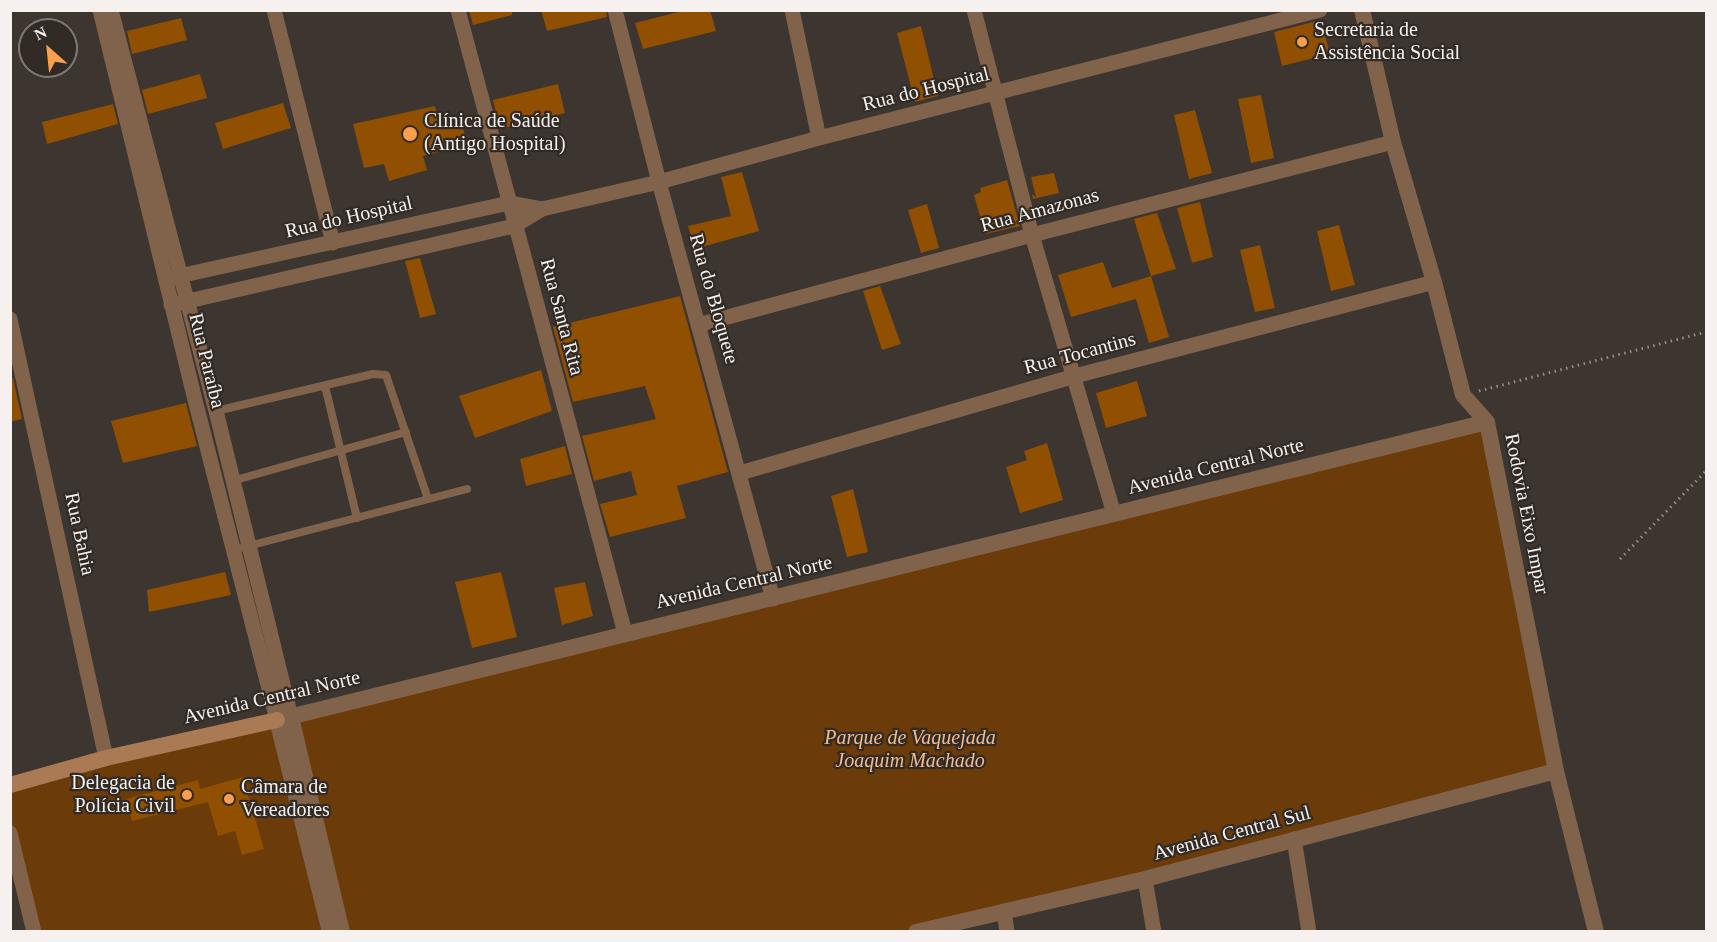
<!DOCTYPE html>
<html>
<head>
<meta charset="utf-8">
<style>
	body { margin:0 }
	#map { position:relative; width:1717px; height:942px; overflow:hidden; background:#3d352f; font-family:Georgia,serif }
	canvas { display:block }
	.frame { position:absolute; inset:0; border:12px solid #f6f1ee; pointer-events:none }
	.north { position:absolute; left:18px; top:18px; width:60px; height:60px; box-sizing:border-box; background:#322b25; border:2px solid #807a75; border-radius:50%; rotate:333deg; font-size:16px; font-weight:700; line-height:24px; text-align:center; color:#f6f1ee }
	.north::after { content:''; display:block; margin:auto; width:21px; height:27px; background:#fa9f4e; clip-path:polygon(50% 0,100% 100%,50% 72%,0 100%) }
</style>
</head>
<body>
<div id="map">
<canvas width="1717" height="942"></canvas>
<div class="frame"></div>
<div class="north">N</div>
</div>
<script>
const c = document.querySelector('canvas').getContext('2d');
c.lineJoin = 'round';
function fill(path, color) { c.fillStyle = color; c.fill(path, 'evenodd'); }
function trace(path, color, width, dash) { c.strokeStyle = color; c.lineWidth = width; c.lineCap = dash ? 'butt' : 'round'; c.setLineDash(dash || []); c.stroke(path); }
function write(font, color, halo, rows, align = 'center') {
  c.font = font + ' Georgia,serif'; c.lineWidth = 4.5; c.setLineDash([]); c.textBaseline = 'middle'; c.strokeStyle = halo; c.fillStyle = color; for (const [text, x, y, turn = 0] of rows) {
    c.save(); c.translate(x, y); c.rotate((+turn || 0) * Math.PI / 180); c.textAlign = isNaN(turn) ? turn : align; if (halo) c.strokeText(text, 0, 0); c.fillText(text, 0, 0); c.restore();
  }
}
const green = new Path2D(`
	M1487,422l69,349 -624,161 -900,-1 -21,-89 -1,-55z`);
const building = new Path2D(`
	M469,10h43v5l-39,10z
	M541,10h65l1,7 -60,14z
	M686,10h24l6,21 -73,18 -8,-26z
	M181,18l6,22 -55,14 -5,-23z
	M1321,20l9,34 -48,12 -8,-34z
	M921,26l17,70 -23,6 -18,-69z
	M200,74l7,24 -59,16 -6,-24z
	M558,84l7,29 -65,16 -7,-29z
	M1261,95l13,63 -23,5 -13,-64z
	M283,103l8,25 -68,21 -8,-26z
	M113,104l5,20 -71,20 -5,-22z
	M435,106l4,18 22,-6 6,27 -44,11 4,14 -38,11 -5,-17 -20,4 -11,-44z
	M1195,110l17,63 -23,6 -15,-64z
	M742,172l17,59 -64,18 -7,-23 43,-10 -10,-39z
	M1054,173l5,20 -26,6 -1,-5 4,3 -5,-20z
	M1007,180l13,46 -35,8 -11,-39 7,-3 -1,-4z
	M1200,202l13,55 -21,6 -15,-55z
	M927,204l12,44 -18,5 -13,-43z
	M1157,213l19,56 -25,7 -17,-57z
	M1339,225l16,60 -24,6 -14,-60z
	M1260,245l15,63 -20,4 -15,-62z
	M420,258l16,56 -16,4 -15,-57z
	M1103,262l9,26 39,-12 18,61 -20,6 -13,-44 -65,18 -13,-42z
	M880,286l21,58 -19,6 -19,-59z
	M680,296l48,176 -51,14 9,32 -76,19 -10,-33 37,-9 -6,-24 -37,10 -12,-45 74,-17 -11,-33 -72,16 -20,-75z
	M541,370l11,41 -77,27 -16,-42z
	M10,378h3l9,41 -12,3z
	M1137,381l10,35 -41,12 -10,-35z
	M186,403l11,43 -74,17 -12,-42z
	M1047,443l16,57 -43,13 -14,-46 21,-7 -3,-9z
	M565,446l7,28 -46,12 -6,-27z
	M853,489l15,63 -21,5 -16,-61z
	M225,572l6,23 -82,17 -2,-22z
	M501,572l16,65 -45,11 -17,-66z
	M585,582l8,34 -31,9 -8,-37z
	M243,777l21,72 -22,6 -7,-24 -17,5 -10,-34 -76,19 -6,-22 72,-19 2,9z`);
const path = new Path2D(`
	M1479,391l227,-59
	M1620,559l86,-88`);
const service = new Path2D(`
	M325,386l32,132
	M216,411l157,-37 13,1 42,124
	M232,481l174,-49
	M233,550l234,-61`);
const minor = new Path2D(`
	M100,10l95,390 82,320
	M111,10l105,401 75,306
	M274,10l59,233
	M458,10l167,623
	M615,10l44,172 114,417
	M792,10l27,128
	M974,10l58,225 82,279
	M170,278l339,-75 33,6
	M171,305l343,-79 28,-17 117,-27 160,-44 501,-128
	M10,319l96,439
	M698,325l334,-90 361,-93
	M740,473l335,-97 359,-94
	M10,833l24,99
	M1294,839l15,93
	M1145,879l9,53
	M1004,911l3,21`);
const tertiary = new Path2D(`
	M1362,10l31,132 41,140 29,113 24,27 69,349 40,161
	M291,717l51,215
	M330,932l-53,-212 1210,-298
	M916,932l229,-53 411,-108`);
const secondary = new Path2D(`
	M10,785l96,-27 171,-38`);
const markers = [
	[1302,42,6,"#fa9f4e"],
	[410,134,8,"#fa9f4e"],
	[187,795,6,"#fa9f4e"],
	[229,799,6,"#fa9f4e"]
];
const poiNames = [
	["Secretaria de",1314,31],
	["Assistência Social",1314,54],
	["Clínica de Saúde",424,122],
	["(Antigo Hospital)",424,145],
	["Delegacia de",175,784,"right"],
	["Polícia Civil",175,807,"right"],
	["Câmara de",241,788],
	["Vereadores",241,811]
];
const streetNames = [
	["Rua do Hospital",926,90,-14],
	["Rua Amazonas",1040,211,-15],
	["Rua do Hospital",349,218,-13],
	["Rua do Bloquete",713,299,74],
	["Rua Santa Rita",561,317,75],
	["Rua Tocantins",1080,354,-15],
	["Rua Paraíba",206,361,76],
	["Avenida Central Norte",1216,467,-14],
	["Rodovia Eixo Impar",1526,514,79],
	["Rua Bahia",79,534,78],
	["Avenida Central Norte",744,583,-13],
	["Avenida Central Norte",272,698,-13],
	["Avenida Central Sul",1232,834,-15]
];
const parkNames = [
	["Parque de Vaquejada",910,739],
	["Joaquim Machado",910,762]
];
fill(green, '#6b3b0a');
fill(building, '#904f01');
trace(path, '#958f8a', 3, [1.5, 4.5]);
trace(service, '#81634b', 8);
trace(minor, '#81634b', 15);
trace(tertiary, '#81634b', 16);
trace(secondary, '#a97a54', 16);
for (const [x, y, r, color] of markers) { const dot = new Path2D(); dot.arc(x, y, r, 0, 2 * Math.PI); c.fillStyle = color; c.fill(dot); trace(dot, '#322b25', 2); }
write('20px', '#f6f1ee', '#322b25', poiNames, 'left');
write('20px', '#f6f1ee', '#322b25', streetNames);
write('italic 20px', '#f3ba8e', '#322b25', parkNames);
</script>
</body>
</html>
